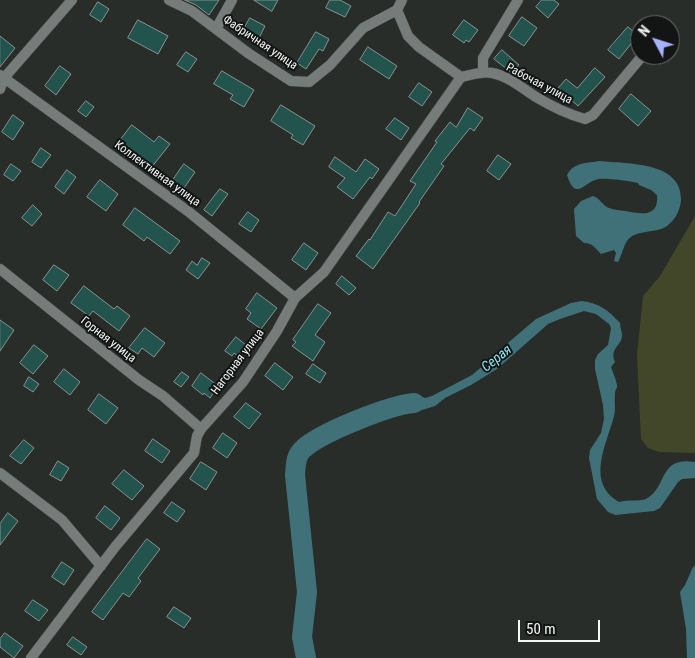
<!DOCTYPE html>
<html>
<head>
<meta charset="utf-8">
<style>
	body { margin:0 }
	#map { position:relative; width:695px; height:658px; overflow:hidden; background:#282d2a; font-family:"Roboto Condensed",sans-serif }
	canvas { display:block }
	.north { position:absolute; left:630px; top:15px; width:50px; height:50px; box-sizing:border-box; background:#121513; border:1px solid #6c6f6d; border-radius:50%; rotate:310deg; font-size:14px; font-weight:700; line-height:20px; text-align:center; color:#f2f6f4 }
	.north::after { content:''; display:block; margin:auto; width:18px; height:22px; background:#a5b1fc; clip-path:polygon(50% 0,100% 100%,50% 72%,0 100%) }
	.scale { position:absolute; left:518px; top:620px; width:82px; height:22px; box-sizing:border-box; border:2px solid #f2f6f4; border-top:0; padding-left:6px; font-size:15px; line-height:18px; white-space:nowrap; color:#f2f6f4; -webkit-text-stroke:4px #121513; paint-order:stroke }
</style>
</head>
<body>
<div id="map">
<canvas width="695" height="658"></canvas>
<div class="north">N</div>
<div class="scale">50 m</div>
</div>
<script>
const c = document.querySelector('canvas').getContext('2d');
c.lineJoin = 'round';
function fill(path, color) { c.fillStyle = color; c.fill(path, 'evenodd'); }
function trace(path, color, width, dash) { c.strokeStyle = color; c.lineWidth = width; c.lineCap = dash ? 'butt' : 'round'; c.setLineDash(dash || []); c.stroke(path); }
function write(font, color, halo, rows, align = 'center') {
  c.font = font + ' "Roboto Condensed",sans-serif'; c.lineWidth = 4; c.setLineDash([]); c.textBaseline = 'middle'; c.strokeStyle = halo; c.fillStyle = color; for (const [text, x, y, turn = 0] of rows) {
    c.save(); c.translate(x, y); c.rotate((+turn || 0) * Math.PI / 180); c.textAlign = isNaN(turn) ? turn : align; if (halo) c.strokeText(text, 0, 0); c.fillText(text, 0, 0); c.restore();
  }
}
const green = new Path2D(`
	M695,216v237l-36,-1 -11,-4 -7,-9 -4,-84 6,-59 17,-20z`);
const water = new Path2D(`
	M600,161c27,3 82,0 81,39 -1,11 -6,20 -14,26 -11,8 -32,3 -40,15 -4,6 -5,14 -9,21l-4,-1 2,-8 -2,-3 -13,4c-6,-6 -8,-11 -17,-11l-8,-7 -2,-27 7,-8 12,-5c7,2 9,9 16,12 5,2 11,2 16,3 16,3 34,7 32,-16l-6,-5 -12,-5 -1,-2c-9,-2 -31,-5 -39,-4 -15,2 -23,24 -32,-4 7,-13 20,-12 33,-14z
	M582,301c17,2 26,9 38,22 0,5 2,8 2,12 0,11 -13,13 -7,27l-4,5c2,6 5,12 6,18 0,6 -1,2 -2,8 -1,8 1,15 -1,23 -7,28 -29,66 5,86 9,-3 20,0 27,-3 22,-12 12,-43 49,-37v16l-13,1 -4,3 -18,26 -6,3 -39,4 -7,-3 -11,-13 -8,-41 1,-8 11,-17 3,-14 -1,-14 -8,-36v-9l3,-6 10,-9 3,-17 -2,-4 -13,-10 -12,-3 -24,8 -12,5 -51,45 -26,16 -26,13 -10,8 -16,5 -8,-2 -6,1 -15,6 -4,-9 32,-12 7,3 7,-2 40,-21 13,-11 10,-5 14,-17 27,-23 35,-16z
	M695,566v92h-8l-1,-29 -6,-37 5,-7 8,-18z`);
const river = new Path2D(`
	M306,658l-4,-21 5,-45 -12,-117c1,-9 0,-18 7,-25 17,-17 88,-45 112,-47`);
const building = new Path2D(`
	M185,0h34l-10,15 -13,-10z
	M254,0h24l-6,11z
	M330,0h10l11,6 -6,11 -19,-9z
	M542,0h12l5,4 -11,14 -12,-11z
	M98,2l11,7 -8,13 -11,-7z
	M522,17l15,11 -13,18 -15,-10z
	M250,18l15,8 -7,14 -15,-9z
	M138,20l30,16 -10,18 -30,-16z
	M464,20l14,10 -9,12 -3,-2 -2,3 -11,-8z
	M628,27l10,8 -19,24 -11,-9z
	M316,32l13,7 -6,12 -4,-2 -13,20 -9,-6z
	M0,36l15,12 -15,19z
	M368,47l29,19 -8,13 -29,-19z
	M502,50l17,15 -7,8 -18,-14z
	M186,52l11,7 -9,13 -11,-7z
	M60,66l11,8 -15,21 -11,-9z
	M595,68l10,9 -27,29 -20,-18 8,-9 11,9z
	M222,71l32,19 -10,17 -14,-8 3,-4 -19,-11z
	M419,83l13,9 -10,14 -13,-9z
	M631,94l20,17 -13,15 -19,-17z
	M86,101l8,6 -8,10 -8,-6z
	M281,105l34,21 -12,19 -12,-7 2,-3 -22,-14z
	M468,108l15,10 -9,13 -4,-3 -29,36 3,2 -25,36 1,1 -47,66 -17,-13 13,-17 1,1 18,-28 7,4 21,-32 -6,-3 27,-39 -2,-1 15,-19 6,5z
	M13,115l11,8 -11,17 -11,-8z
	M395,118l14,10 -8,12 -15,-11z
	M132,125l22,17 5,-6 11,8 -19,24 -33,-25z
	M41,148l10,7 -10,13 -9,-6z
	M498,155l13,9 -12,16 -12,-9z
	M335,157l21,15 9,-13 14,10 -7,10 -2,-2 -17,22 -16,-12 8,-9 -16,-11z
	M11,164l10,7 -8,10 -9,-6z
	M184,164l11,8 -13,19 -11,-8z
	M67,170l9,7 -12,17 -9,-7z
	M100,180l18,14 -12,17 -19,-14z
	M220,189l8,5 -16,22 -8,-6z
	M33,205l9,9 -10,12 -10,-8z
	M135,208l45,33 -10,13 -23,-17 -3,4 -21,-16z
	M248,212l11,8 -8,12 -12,-8z
	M304,243l14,10 -12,17 -14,-10z
	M202,258l8,5 -12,16 -12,-9 6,-9 5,4z
	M54,265l15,10 -12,16 -14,-11z
	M342,276l14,12 -7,7 -13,-11z
	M84,286l30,23 3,-3 13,10 -11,15 -26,-20 -4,5 -18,-13z
	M257,293l20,15 -16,21 -14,-10 4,-6 -5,-4z
	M318,304l13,9 -16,22 10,7 -12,19 -21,-15 4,-4 -3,-2z
	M0,320l14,10 -14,21z
	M145,328l20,15 -11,14 -12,-9 -4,6 -9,-6z
	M236,337l10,8 -8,11 -4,-3 -2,3 -7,-5z
	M34,345l14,11 -15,18 -13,-11z
	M275,363l18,14 -10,13 -18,-14z
	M313,364l13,9 -6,10 -14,-9z
	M64,369l16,13 -10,13 -16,-13z
	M182,372l7,5 -8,10 -7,-5z
	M201,373l17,13 -8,12 -6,-5 -1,2 -11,-9z
	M29,377l10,7 -6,8 -9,-6z
	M99,394l19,14 -12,16 -18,-14z
	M246,403l15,11 -12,15 -15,-12z
	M223,433l14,10 -10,15 -14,-10z
	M153,439l17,12 -8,12 -17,-12z
	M24,440l10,8 -13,16 -11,-8z
	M58,461l11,7 -8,13 -11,-6z
	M201,462l16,10 -11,18 -16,-11z
	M124,470l20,16 -12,14 -20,-16z
	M172,502l13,9 -8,11 -13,-9z
	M105,506l15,12 -9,12 -15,-12z
	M8,513l10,8 -18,24v-21z
	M147,539l13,10 -22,29 3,3 -12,16 -6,-4 -20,27 -11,-8z
	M62,562l12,8 -10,15 -12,-8z
	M33,600l15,10 -9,11 -14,-10z
	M174,607l17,11 -7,10 -17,-11z
	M5,633l18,13 -9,12 -14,-11v-8z
	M73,637l14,10 -6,8 -14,-10z`);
const minor = new Path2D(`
	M169,0l23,11 56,42 43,28 18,1 21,-17 33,-37 34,-18 5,-10
	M397,10l11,26 11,11 42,30c10,-2 21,-6 31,-4 16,3 30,15 44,24 15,9 31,17 49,22l8,-4 50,-60
	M216,29l16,-29
	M483,72v-14l35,-58
	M0,75l189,137 106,86
	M0,89l4,-11 68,-78
	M0,269l139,111 24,16 38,33
	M0,473l62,47 39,46
	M31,658l84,-111 79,-94 3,-17 4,-7 42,-47 34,-51 18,-33 29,-26 137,-195`);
const streetNames = [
	["Фабричная улица",260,43,34],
	["Рабочая улица",539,84,28],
	["Коллективная улица",157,174,36],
	["Горная улица",108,340,38],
	["Нагорная улица",238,362,-53]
];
const waterNames = [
	["Серая",497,359,-39]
];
fill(green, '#424729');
fill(water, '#417178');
trace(river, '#417178', 20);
fill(building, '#22534d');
trace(building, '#8a9290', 1);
trace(minor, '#464b49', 11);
trace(minor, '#767c79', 10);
write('12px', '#f2f6f4', '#121513', streetNames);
write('italic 14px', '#92e6f3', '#121513', waterNames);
</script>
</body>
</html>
